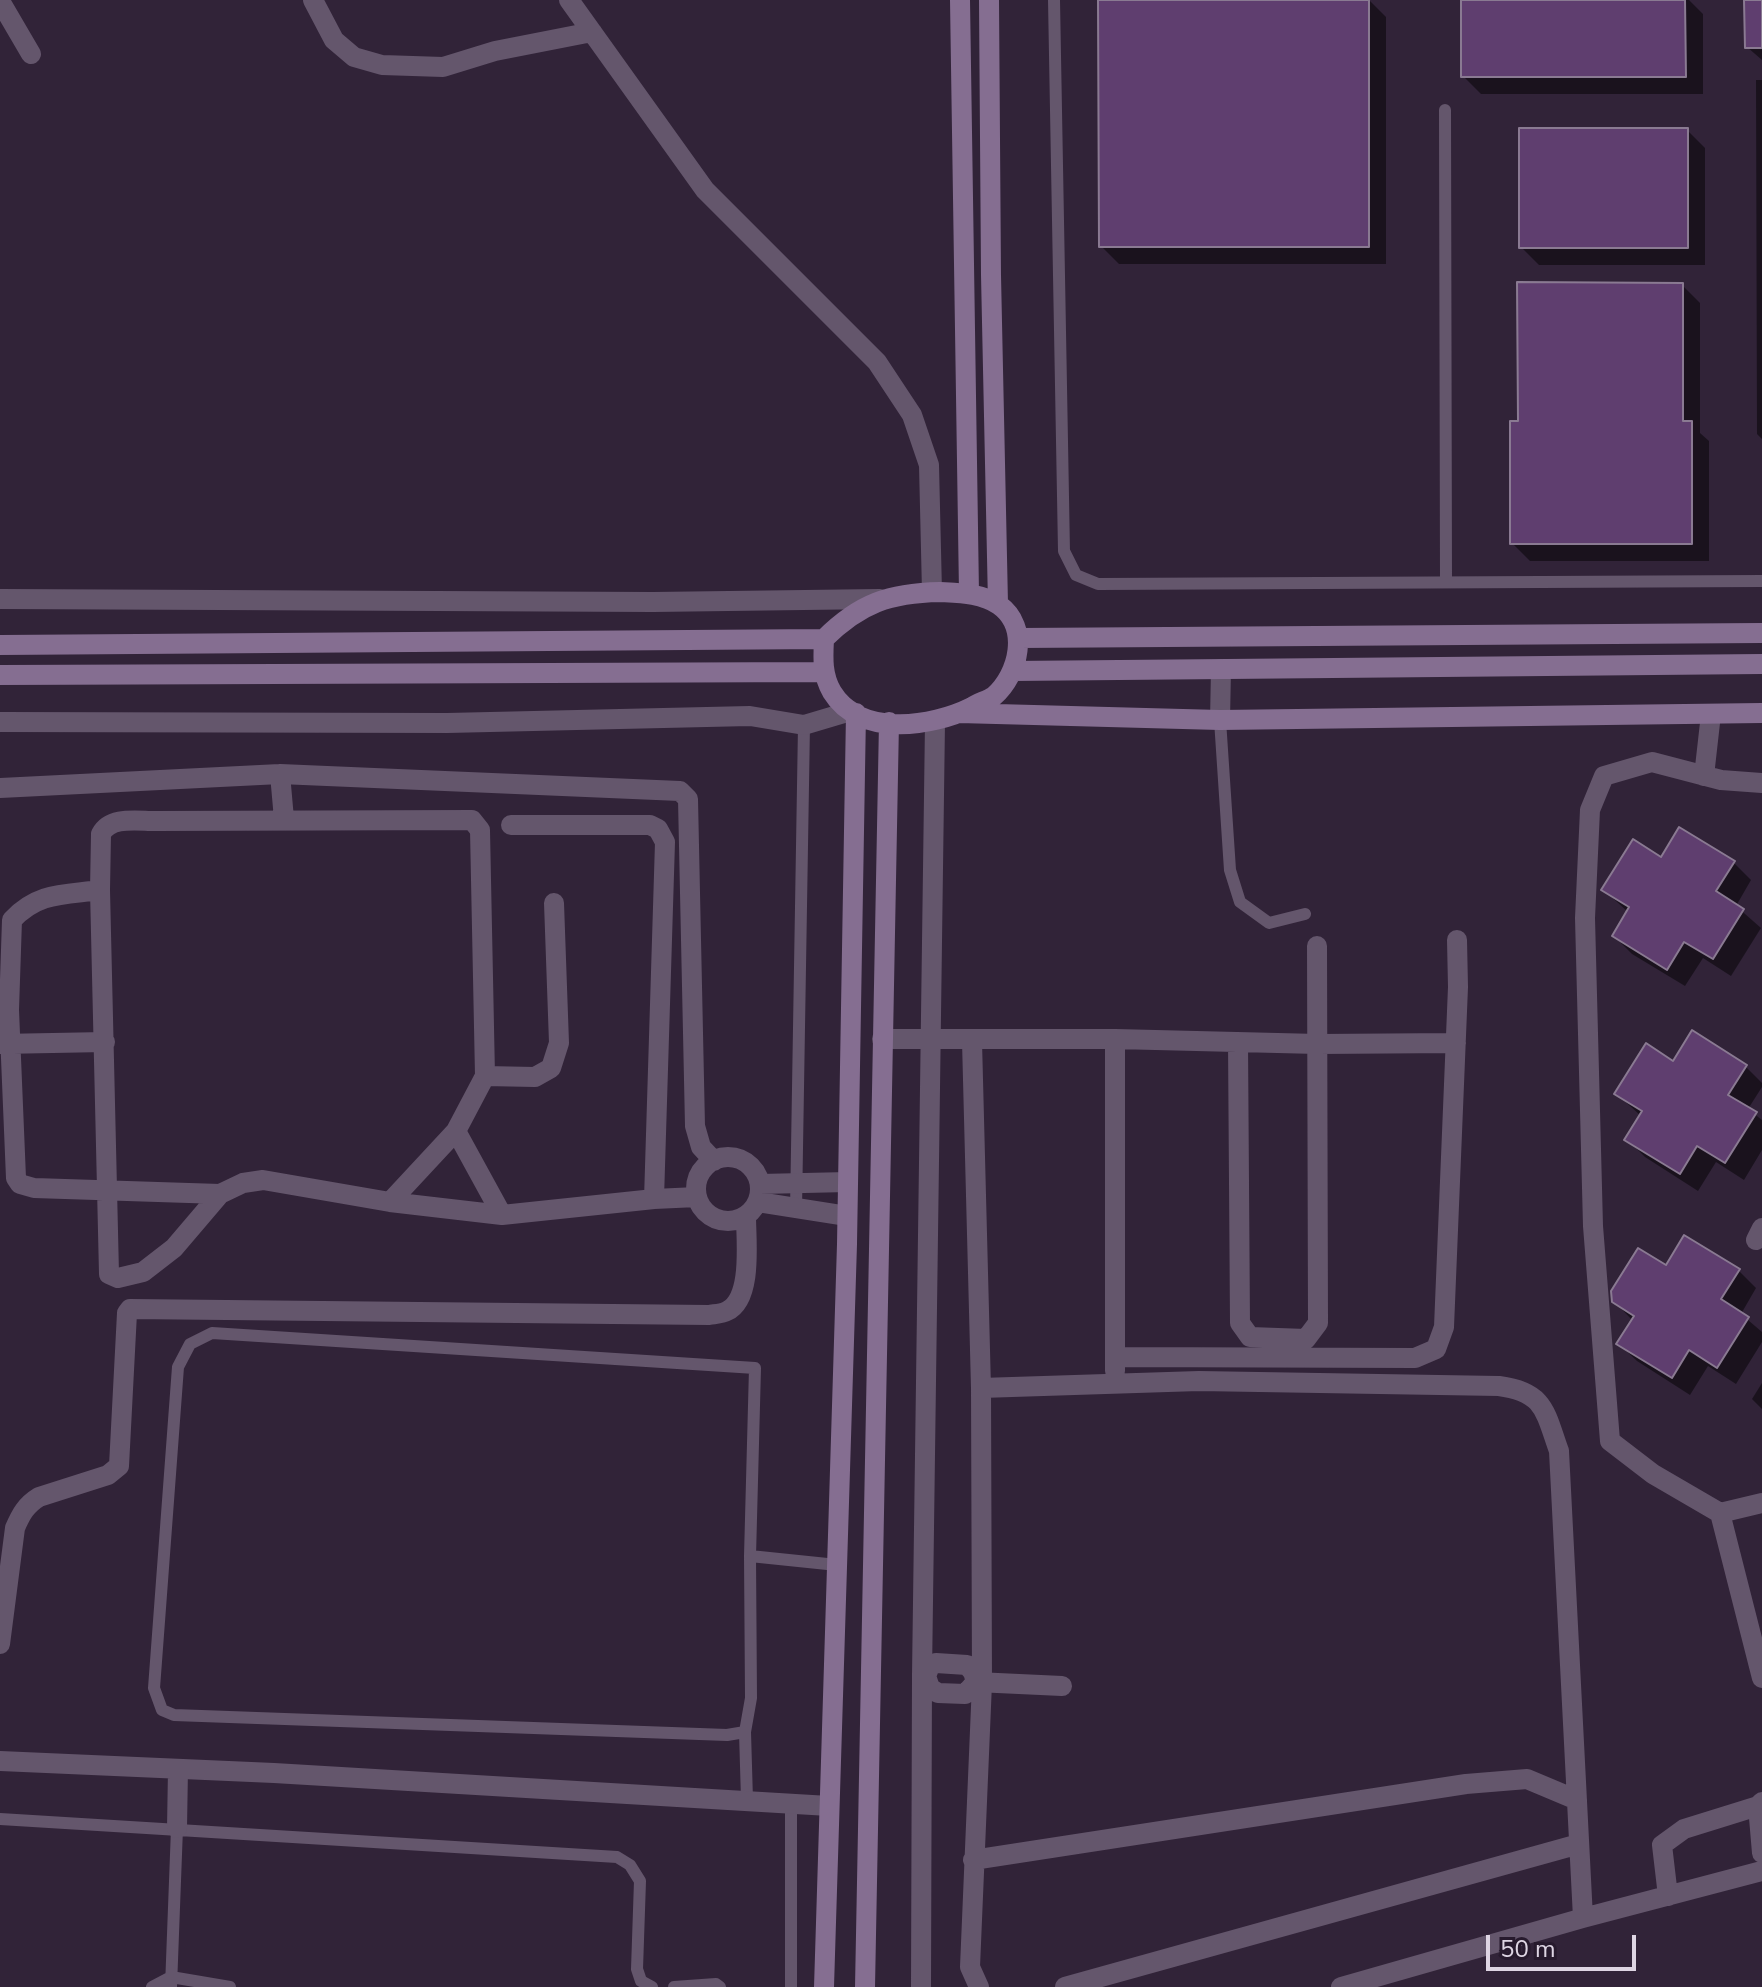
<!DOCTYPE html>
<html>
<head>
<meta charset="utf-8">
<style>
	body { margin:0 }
	#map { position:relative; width:1762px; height:1987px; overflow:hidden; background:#312338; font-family:"Nunito Sans",sans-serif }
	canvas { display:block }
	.scale { position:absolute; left:1486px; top:1935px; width:150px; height:36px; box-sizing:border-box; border:4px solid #ded5e3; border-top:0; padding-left:10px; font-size:24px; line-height:28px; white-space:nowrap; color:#ded5e3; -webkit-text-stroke:6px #271a2d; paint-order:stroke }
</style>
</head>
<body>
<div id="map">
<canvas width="1762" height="1987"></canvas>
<div class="scale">50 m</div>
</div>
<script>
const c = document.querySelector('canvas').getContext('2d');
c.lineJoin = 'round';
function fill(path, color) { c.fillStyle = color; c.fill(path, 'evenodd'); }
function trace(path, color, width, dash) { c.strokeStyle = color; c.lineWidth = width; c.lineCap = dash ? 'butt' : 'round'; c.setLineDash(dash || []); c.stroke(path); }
const shadow = new Path2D(`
	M1100,0h269l17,17v247h-267l-18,-18z
	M1463,0h226l14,14v80h-222l-18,-18z
	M1746,0h16v60l-15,-13z
	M1756,80h6v359l-5,-5z
	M1687,130l18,18v117h-166l-18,-18z
	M1682,285l18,18v130l9,8v120h-179l-18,-18 8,-120z
	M1661,860l72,2 18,18 -15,26 25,22 -30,48 -28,-18 -18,28 -53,-32 -18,-18 14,-24 -24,-22z
	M1674,1063l72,4 16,16v4l-14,22 14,11v30l-18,30 -28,-18 -18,29 -53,-34 -18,-18 14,-23 -24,-22z
	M1666,1268l73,3 17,17 -15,26 21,18v10l-26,42 -28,-18 -18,29 -53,-34 -18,-17 14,-23 -19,-20z
	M1762,1383v26l-10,-10z`);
const building = new Path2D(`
	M1098,0h271v247h-270z
	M1461,0h224l1,77h-225z
	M1744,0h18v48h-17z
	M1519,128h169v120h-169z
	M1517,282l166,1v138h9v123h-182v-123h8z
	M1679,827l56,34 -19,30 28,18 -31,50 -29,-17 -17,28 -55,-34 17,-29 -28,-17 32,-51 28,18z
	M1692,1030l55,35 -19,30 29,17 -32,51 -28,-17 -17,28 -56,-34 18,-29 -28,-17 32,-51 27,18z
	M1684,1235l56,34 -19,30 28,18 -32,51 -28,-18 -17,28 -56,-34 18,-28 -22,-14 -1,-11 27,-43 28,17z`);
const lane = new Path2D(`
	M1054,0l10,551 12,24 22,9 664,-3
	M1445,110l1,472
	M1220,720l10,150 10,32 29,21 36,-9
	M796,1209l8,-484
	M212,1333l543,35 -5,188 1,142 -6,34 -18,3 -553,-20 -12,-5 -8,-22 24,-321 12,-23z
	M750,1556l87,9
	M745,1732l2,68
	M0,1819l617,38 13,8 10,16 -3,88 4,12 11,6
	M152,1987l19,-10 59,10
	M171,1987l6,-159
	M674,1987l42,-3 4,3
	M791,1987v-184`);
const street = new Path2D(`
	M313,0l21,40 20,17 28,8 61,2 52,-16 97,-19
	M569,0l136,190 172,172 35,53 17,50 3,127
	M0,1l31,53
	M0,599l653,3 227,-3
	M1220,720l1,-51
	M0,722l447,1 303,-7 54,9 47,-14
	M280,774l4,45
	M1704,776l7,-62
	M1762,783l-41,-3 -69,-18 -48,14 -14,34 -5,108 8,308 17,215 43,33 67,39 42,-10
	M0,788l280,-14 400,17 8,8 7,327 6,21 13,14
	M511,825h139l8,4 7,13 -11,357 43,-2
	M100,890c-36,5 -62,2 -88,30l-3,90 7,168 4,6 14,4 186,6
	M882,1039h233l203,5 138,-1
	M972,1041l9,347 1,295 -12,284 9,20
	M1238,1042l2,281 10,14 56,2 12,-16 -1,-377
	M0,1044l105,-2
	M485,1076l-5,-246 -8,-10 -317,1c-18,0 -45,-5 -54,13l-1,56 9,384 9,4 25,-6 31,-24 46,-54 23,-11 20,-3 127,22 112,13 152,-16
	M696 1189a32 32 0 1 1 64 0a32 32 0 1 1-64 0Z
	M760,1184l88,-2
	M390,1202l66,-71
	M758,1202l89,14
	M502,1215l-46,-84 29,-55 50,1 16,-9 8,-25 -5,-140
	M1756,1240l6,-12
	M1116,1357l299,1 21,-9 8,-22 14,-340 -1,-47
	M1115,1371v-332
	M981,1388l218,-7 300,5c46,6 46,26 60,65l24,467
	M1720,1513l42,165
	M0,1644l15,-116c6,-14 11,-23 24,-31l69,-22 11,-9 8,-153 3,-4 579,6c5,-1 13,-1 18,-4 26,-12 19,-71 19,-95
	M936,1663l31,2 6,7 3,10 -11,12 -27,-1 -8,-5 -4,-12 4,-10z
	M976,1682l86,4
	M0,1761l274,12 555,33
	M1758,1806l4,47
	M177,1828l1,-59
	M973,1860l493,-76 61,-5 50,21
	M1668,1896l-6,-51 22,-16 74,-23 4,-4
	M921,1987l1,-312 13,-953
	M1065,1987l514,-143
	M1341,1987l242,-69 179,-47`);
const secondary = new Path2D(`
	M960,0l9,593
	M989,0l2,275 7,329
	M940,592c19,1 42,1 59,13 31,22 20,69 -5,91 -6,4 -16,7 -22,11 -40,20 -112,31 -140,-15 -10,-17 -9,-34 -8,-53 36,-36 66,-46 116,-47z
	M1019,638l743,-5
	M0,645l824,-6
	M1012,671l750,-7
	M0,675l823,-3
	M959,713l261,7 542,-7
	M824,1987l23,-743 9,-531
	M865,1987l24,-1265`);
fill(shadow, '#0007');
fill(building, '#5f3e6f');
trace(building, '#8a7a92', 2);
trace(lane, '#64566c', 12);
trace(street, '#64566c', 20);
trace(secondary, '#856e91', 20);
</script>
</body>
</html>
